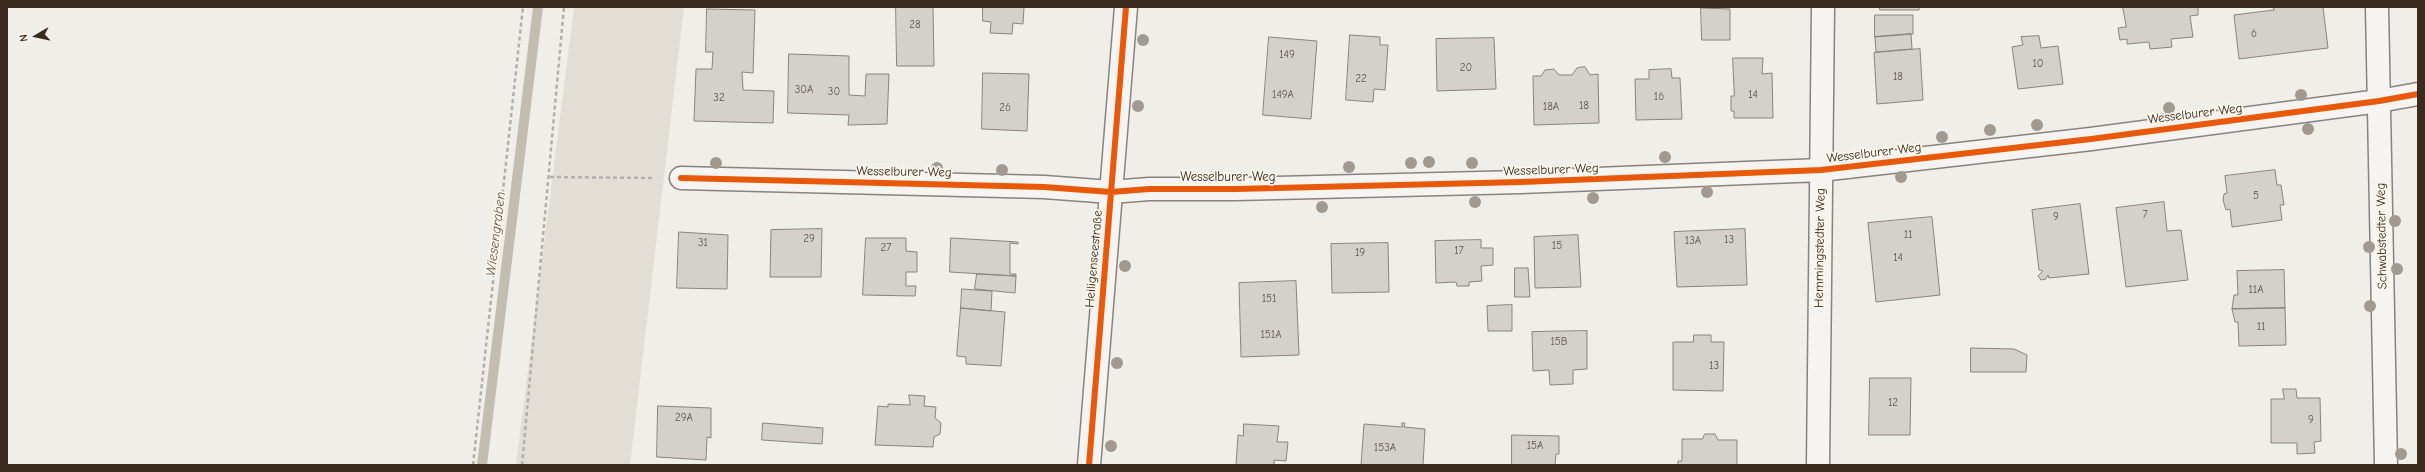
<!DOCTYPE html>
<html>
<head>
<meta charset="utf-8">
<style>
	body { margin:0 }
	#map { position:relative; width:2425px; height:472px; overflow:hidden; background:#f0eee8; font-family:"Comic Neue",sans-serif }
	canvas { display:block }
	.frame { position:absolute; inset:0; border:8px solid #3b2a1e; pointer-events:none }
	.north { position:absolute; left:16px; top:16px; width:40px; height:40px; -webkit-text-stroke:3px #fbf7ec; paint-order:stroke; rotate:261deg; font-size:11px; font-weight:700; line-height:16px; text-align:center; color:#3b2a1e }
	.north::after { content:''; display:block; margin:auto; width:14px; height:18px; background:#3b2a1e; clip-path:polygon(50% 0,100% 100%,50% 72%,0 100%) }
</style>
</head>
<body>
<div id="map">
<canvas width="2425" height="472"></canvas>
<div class="frame"></div>
<div class="north">N</div>
</div>
<script>
const c = document.querySelector('canvas').getContext('2d');
c.lineJoin = 'round';
function fill(path, color) { c.fillStyle = color; c.fill(path, 'evenodd'); }
function trace(path, color, width, dash) { c.strokeStyle = color; c.lineWidth = width; c.lineCap = dash ? 'butt' : 'round'; c.setLineDash(dash || []); c.stroke(path); }
function write(font, color, halo, rows, align = 'center') {
  c.font = font + ' "Comic Neue",sans-serif'; c.lineWidth = 3.5; c.setLineDash([]); c.textBaseline = 'middle'; c.strokeStyle = halo; c.fillStyle = color; for (const [text, x, y, turn = 0] of rows) {
    c.save(); c.translate(x, y); c.rotate((+turn || 0) * Math.PI / 180); c.textAlign = isNaN(turn) ? turn : align; if (halo) c.strokeText(text, 0, 0); c.fillText(text, 0, 0); c.restore();
  }
}
const built = new Path2D(`
	M574,7h110l-54,458h-114z`);
const stream = new Path2D(`
	M482,465l56,-458`);
const building = new Path2D(`
	M896,7h37l1,59h-37z
	M983,7h41l-1,17 -10,-1 -1,11 -22,-1 1,-11 -8,-1z
	M1880,7h39v3h-39z
	M2123,7h75v8l-8,1 3,21 -22,2 1,8 -22,2 -1,-7 -22,2v-5l-7,1 -2,-12 8,-1z
	M2273,7h50l5,41 -89,11 -5,-44 40,-5z
	M1701,8l29,1v31h-28z
	M707,9l48,1 -2,63 -11,-1 1,18 31,1 -1,32 -79,-2 2,-52h16l1,-17h-7z
	M1875,15h38v19l-38,3z
	M1911,34l1,15 -36,3 -1,-15z
	M1350,35l30,2v8h8l-3,45 -11,-1 -1,13 -27,-2z
	M2039,36l2,12 17,-2 5,38 -45,5 -6,-42 11,-2 -2,-8z
	M1269,37l48,4 -6,78 -48,-4z
	M1494,38l2,51 -59,2 -1,-52z
	M1920,49l3,51 -46,4 -3,-51z
	M789,54l60,2v39l16,1 1,-22h23l-2,50 -39,1 1,-10 -61,-2z
	M1733,58h30l-1,16 10,-1 1,45h-39v-7h-3v-15h3z
	M1585,67l5,8 8,-1 1,49 -65,2 -1,-49h8l4,-6 9,-1 5,6h13l5,-7z
	M1671,69l1,9h8l2,41 -46,1 -1,-41h14v-9z
	M983,73l46,1 -2,57 -45,-2z
	M2275,170l2,15h4l3,20h-4l2,15 -50,7 -2,-18 -4,1 -3,-10 1,-6 3,-1 -2,-17z
	M2164,202l3,29 14,-1 7,50 -62,7 -10,-79z
	M2080,204l9,70 -40,4 -1,-3 -2,4 -5,1 -3,-4 5,-5 -4,-1 -7,-60z
	M1932,217l8,78 -64,7 -8,-79z
	M822,229l-1,48h-51l1,-47z
	M1745,229l2,56 -70,2 -3,-55z
	M679,232l49,3 -1,54 -50,-1z
	M1578,235l3,52 -46,1 -1,-51z
	M866,238h40v13l11,1v20h-11v14h10l-1,10 -52,-1z
	M951,238l67,4v2l-8,-1v31h6v2l-66,-4z
	M1481,240v8h12v17l-12,1 1,15 -13,1v4h-12l-1,-4 -20,1 -1,-42z
	M1388,243l1,49 -57,1 -1,-49z
	M1515,268h13l2,29h-15z
	M2284,270l1,38 -53,1 2,-14h4l-1,-24z
	M977,274l39,2 -1,17 -40,-4z
	M1296,281l3,74 -58,2 -2,-74z
	M962,289l30,2 -1,20 -30,-3z
	M1512,305v26h-24l-1,-25z
	M961,308l44,4 -4,54 -35,-2v-7l-9,-1z
	M2285,308l1,37 -47,1 -1,-24h-3l-3,-13z
	M1587,331v38l-14,1v14l-23,1 -1,-15 -16,1 -1,-39z
	M1694,335h17v7h13l-1,49 -50,-1v-48h20z
	M1971,348l43,1 13,6 -1,17h-55z
	M1870,378h41l-1,57h-41z
	M2283,389h13l1,9h23l1,43 -7,1 1,11 -18,1v-11h-26v-44h13z
	M909,395l16,1 -1,10 12,1 -1,11 6,5 -1,11 -6,3 -1,10 -58,-2 3,-39 10,1v-3l22,1z
	M658,406l53,2v30l-4,-1 -1,23 -49,-3z
	M763,423l60,5 -1,16 -60,-4z
	M1402,423h3l-1,4 21,2 -2,36h-62l3,-41 38,3z
	M1244,424l35,2 -2,16h11l-2,19 -12,-1v5h-38l2,-30 5,1z
	M1705,434h10l3,6h19v25h-59v-4h4v-22h20z
	M1512,435l47,1v18h-3l-1,11h-43z`);
const path = new Path2D(`
	M550,177l104,1
	M473,465l50,-458
	M522,465l42,-458`);
const street = new Path2D(`
	M2377,7l9,458
	M681,178l363,9 67,5 38,-3h87l285,-7 300,-12 270,-31 288,-38 39,-7
	M1818,465l5,-458`);
const secondary = new Path2D(`
	M1089,465l37,-458`);
const cycleway = new Path2D(`
	M681,178l363,9 67,5 38,-3h87l285,-7 300,-12 270,-31 288,-38 39,-7
	M1089,465l37,-458`);
const trees = [
	[1143,40],
	[2301,95],
	[1138,106],
	[2169,108],
	[2037,125],
	[2308,129],
	[1990,130],
	[1942,137],
	[1665,157],
	[1429,162],
	[716,163],
	[1411,163],
	[1472,163],
	[1349,167],
	[937,168],
	[1002,170],
	[1901,177],
	[1707,192],
	[1593,198],
	[1475,202],
	[1322,207],
	[2395,221],
	[2369,247],
	[1125,266],
	[2397,269],
	[2370,306],
	[1117,363],
	[1111,446],
	[2401,454]
];
const numberNames = [
	["28",915,25],
	["6",2254,34],
	["149",1287,55],
	["10",2038,64],
	["20",1466,68],
	["18",1898,77],
	["22",1361,79],
	["30A",804,90],
	["30",834,92],
	["149A",1283,95],
	["14",1753,95],
	["16",1659,97],
	["32",719,98],
	["18",1584,106],
	["18A",1551,107],
	["26",1005,108],
	["5",2256,196],
	["7",2145,215],
	["9",2056,217],
	["11",1908,235],
	["29",809,239],
	["13",1729,240],
	["13A",1693,241],
	["31",703,243],
	["15",1557,246],
	["27",886,248],
	["17",1459,251],
	["19",1360,253],
	["14",1898,258],
	["11A",2256,290],
	["151",1269,299],
	["11",2261,327],
	["151A",1271,335],
	["15B",1559,342],
	["13",1714,366],
	["12",1893,403],
	["29A",684,418],
	["9",2311,420],
	["15A",1535,446],
	["153A",1385,448]
];
const streetNames = [
	["Wesselburer Weg",2195,114,-7],
	["Wesselburer Weg",1874,153,-7],
	["Wesselburer Weg",1551,170,-2],
	["Wesselburer Weg",904,172,1],
	["Wesselburer Weg",1228,177],
	["Schwabstedter Weg",2382,236,-91],
	["Hemmingstedter Weg",1820,248,-89],
	["Heiligenseestraße",1094,259,-85]
];
const waterNames = [
	["Wiesengraben",496,234,-83]
];
fill(built, '#e3ded5');
trace(stream, '#c2bcb1', 10);
fill(building, '#d4d1cc');
trace(building, '#88837e', 1);
trace(street, '#88837e', 25);
trace(secondary, '#88837e', 25);
trace(path, '#b2afab', 2.5, [4, 3]);
trace(street, '#f5f4f0', 22);
trace(secondary, '#f5f4f0', 22);
trace(cycleway, '#e8590c', 6);
c.fillStyle = '#a29990';
for (const [x, y] of trees) { c.beginPath(); c.arc(x, y, 6, 0, 2 * Math.PI); c.fill(); }
write('11px', '#61544a', null, numberNames);
write('13px', '#3b2a1e', '#fbf7ec', streetNames);
write('italic 14px', '#645549', '#fbf7ec', waterNames);
</script>
</body>
</html>
